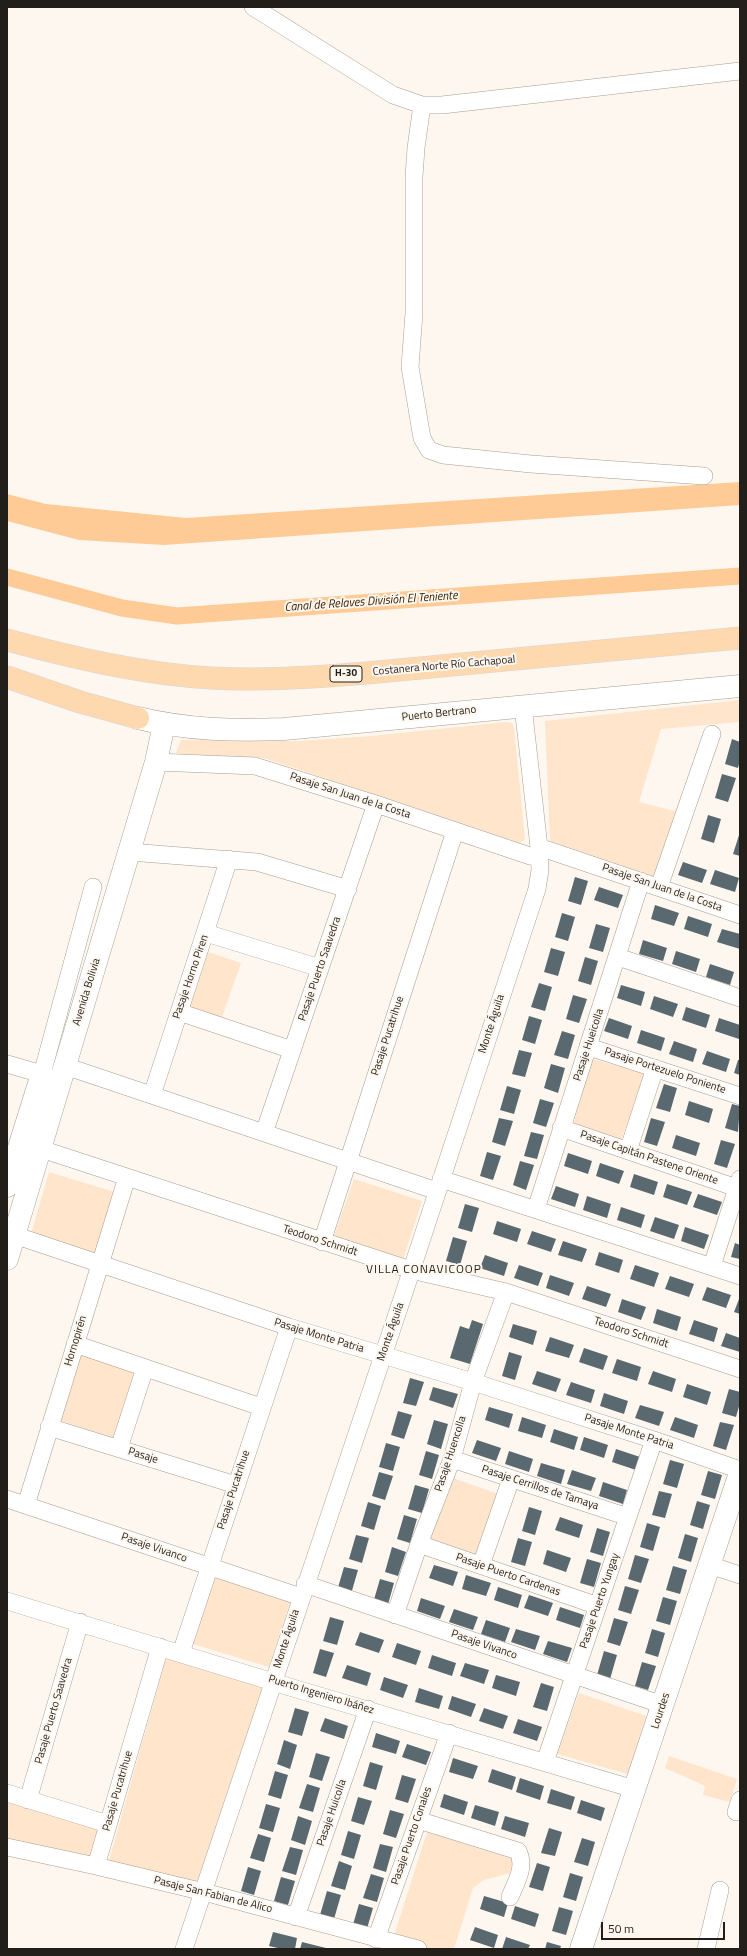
<!DOCTYPE html>
<html>
<head>
<meta charset="utf-8">
<style>
	body { margin:0 }
	#map { position:relative; width:747px; height:1956px; overflow:hidden; background:#fef7ef; font-family:"Titillium Web",sans-serif }
	canvas { display:block }
	.frame { position:absolute; inset:0; border:8px solid #221e19; pointer-events:none }
	.scale { position:absolute; left:601px; top:1922px; width:124px; height:18px; box-sizing:border-box; border:2px solid #221e19; border-top:0; padding-left:5px; font-size:12px; line-height:14px; white-space:nowrap; color:#221e19; -webkit-text-stroke:3px #fef7ef; paint-order:stroke }
</style>
</head>
<body>
<div id="map">
<canvas width="747" height="1956"></canvas>
<div class="frame"></div>
<div class="scale">50 m</div>
</div>
<script>
const c = document.querySelector('canvas').getContext('2d');
c.lineJoin = 'round';
function fill(path, color) { c.fillStyle = color; c.fill(path, 'evenodd'); }
function trace(path, color, width, dash) { c.strokeStyle = color; c.lineWidth = width; c.lineCap = dash ? 'butt' : 'round'; c.setLineDash(dash || []); c.stroke(path); }
function write(font, color, halo, rows, align = 'center') {
  c.font = font + ' "Titillium Web",sans-serif'; c.lineWidth = 4; c.setLineDash([]); c.textBaseline = 'middle'; c.strokeStyle = halo; c.fillStyle = color; for (const [text, x, y, turn = 0] of rows) {
    c.save(); c.translate(x, y); c.rotate((+turn || 0) * Math.PI / 180); c.textAlign = isNaN(turn) ? turn : align; if (halo) c.strokeText(text, 0, 0); c.fillText(text, 0, 0); c.restore();
  }
}
const green = new Path2D(`
	M740,700v22l-79,7 -22,73 40,10 -24,65 -105,-36 -5,-120z
	M506,722l6,1 2,5 11,111 -5,4 -256,-85 -83,-4 -5,-1 5,-13 118,1 73,-5z
	M208,952l33,11 -21,60 -33,-7z
	M592,1059l55,15 -28,71 -47,-16z
	M49,1172l69,21 -22,68 -66,-24z
	M354,1179l68,22 -19,59 -70,-21z
	M82,1353l53,21 -22,64 -54,-18z
	M447,1476l54,19 -21,62 -54,-18z
	M212,1575l79,25 -22,67 -80,-24z
	M167,1655l98,28 -63,201 -94,-20z
	M579,1693l67,23 -18,58 -71,-20z
	M669,1756l68,23 -7,23 -27,-7 2,-9 -40,-18z
	M7,1798l94,28 -11,32 -83,-17z
	M428,1829l88,31 -6,13 -26,7 -11,8 -19,61h-29l-33,-7z`);
const water = new Path2D(`
	M740,482v23l-576,40 -85,-5 -72,-19v-27l39,10 140,14z`);
const canal = new Path2D(`
	M7,577l115,31 55,8 563,-40`);
const building = new Path2D(`
	M732,739l8,3v19l-2,7 -13,-4z
	M722,774l14,4 -8,24 -13,-4z
	M708,815l13,4 -7,24 -13,-4z
	M740,832v24l-7,-2z
	M683,862l24,8 -5,13 -24,-8z
	M715,870l24,8 -4,14 -25,-8z
	M575,877l13,4 -7,24 -13,-4z
	M599,887l24,8 -5,13 -24,-8z
	M655,905l24,8 -5,13 -23,-7z
	M562,913l13,4 -7,24 -13,-4z
	M688,916l24,8 -4,13 -24,-8z
	M596,924l14,4 -7,24 -14,-4z
	M722,929l18,5v15l-23,-7z
	M643,940l24,8 -4,13 -24,-7z
	M551,948l14,4 -7,24 -14,-4z
	M676,951l24,8 -4,13 -24,-8z
	M585,957l13,4 -7,24 -13,-4z
	M710,964l24,8 -4,13 -24,-8z
	M539,983l13,4 -7,24 -14,-4z
	M621,985l24,7 -4,14 -24,-8z
	M573,995l14,4 -8,24 -13,-4z
	M654,996l24,8 -5,13 -23,-8z
	M686,1007l24,8 -4,13 -24,-8z
	M529,1016l13,4 -7,24 -13,-4z
	M609,1018l23,8 -4,13 -24,-8z
	M719,1018l21,7 -1,14 -24,-8z
	M641,1030l24,8 -4,13 -24,-8z
	M562,1031l13,4 -7,24 -14,-4z
	M674,1041l23,8 -4,13 -24,-8z
	M519,1050l13,3 -7,24 -13,-3z
	M707,1051l23,8 -4,13 -24,-8z
	M738,1060h2v15l-6,-2z
	M551,1064l14,4 -7,25 -14,-5z
	M664,1084l13,4 -7,24 -14,-4z
	M507,1086l14,4 -7,24 -14,-4z
	M540,1099l14,4 -8,24 -13,-4z
	M689,1101l24,8 -4,14 -24,-8z
	M732,1104l8,2 -2,26 -13,-4z
	M499,1118l14,3 -8,25 -13,-4z
	M651,1118l14,4 -8,24 -13,-4z
	M531,1132l13,3 -7,24 -13,-3z
	M676,1135l24,8 -4,13 -24,-8z
	M721,1140l14,4 -8,24 -13,-4z
	M487,1152l14,4 -8,24 -13,-4z
	M568,1153l24,8 -4,13 -24,-8z
	M520,1161l14,4 -8,25 -13,-5z
	M600,1163l24,8 -5,13 -23,-8z
	M634,1174l24,8 -4,13 -24,-8z
	M667,1184l25,8 -5,13 -24,-8z
	M556,1186l23,8 -4,13 -24,-8z
	M698,1194l24,8 -5,13 -24,-8z
	M587,1196l24,8 -4,14 -24,-8z
	M465,1204l14,4 -7,24 -14,-4z
	M621,1207l24,8 -4,13 -24,-8z
	M655,1217l24,8 -5,14 -24,-8z
	M497,1221l24,8 -4,13 -24,-8z
	M685,1227l24,8 -5,14 -23,-8z
	M532,1231l24,8 -5,13 -24,-8z
	M453,1237l14,4 -7,24 -14,-4z
	M563,1241l24,8 -5,13 -24,-7z
	M735,1243l5,2v14l-9,-2z
	M599,1252l24,8 -4,13 -24,-8z
	M485,1255l23,8 -4,13 -24,-8z
	M519,1265l24,8 -5,13 -24,-8z
	M635,1265l24,8 -5,14 -24,-8z
	M550,1275l24,8 -5,13 -23,-8z
	M670,1276l24,8 -5,13 -24,-8z
	M587,1286l24,8 -5,13 -24,-8z
	M707,1287l24,8 -5,13 -24,-8z
	M622,1299l24,8 -5,13 -23,-8z
	M739,1299l1,1v14l-6,-2z
	M657,1309l24,8 -4,14 -24,-8z
	M472,1320l11,4 -13,40 -20,-6 10,-32 9,3z
	M694,1320l24,8 -4,14 -25,-8z
	M513,1324l24,7 -4,14 -24,-8z
	M726,1333l14,5v14l-19,-6z
	M550,1337l24,8 -5,13 -24,-7z
	M584,1348l24,8 -5,14 -24,-8z
	M509,1352l13,4 -7,24 -13,-4z
	M617,1359l24,8 -4,14 -25,-8z
	M537,1371l24,8 -5,13 -24,-8z
	M653,1371l23,8 -4,13 -24,-8z
	M410,1378l14,4 -8,24 -13,-3z
	M571,1382l24,8 -4,13 -25,-8z
	M687,1384l24,8 -4,13 -24,-8z
	M433,1387l25,7 -5,14 -24,-8z
	M729,1389l11,3v11l-4,14 -14,-4z
	M604,1393l24,8 -4,13 -24,-8z
	M640,1405l24,7 -5,14 -24,-8z
	M489,1407l24,7 -4,14 -24,-8z
	M398,1411l14,4 -8,24 -13,-4z
	M522,1417l24,8 -4,13 -24,-7z
	M675,1417l23,8 -4,13 -24,-8z
	M434,1420l14,4 -7,25 -14,-5z
	M720,1422l14,3 -8,25 -13,-4z
	M554,1429l24,8 -4,13 -24,-8z
	M584,1437l24,8 -4,13 -24,-8z
	M477,1440l24,8 -5,13 -24,-8z
	M386,1443l14,4 -7,24 -14,-4z
	M616,1449l24,8 -4,13 -24,-8z
	M426,1451l13,4 -7,24 -13,-4z
	M509,1451l24,8 -4,13 -24,-8z
	M670,1460l14,4 -7,24 -14,-4z
	M541,1463l24,7 -4,14 -24,-8z
	M572,1470l24,8 -5,13 -24,-7z
	M708,1471l14,4 -7,24 -14,-4z
	M379,1472l14,4 -8,24 -13,-4z
	M603,1482l24,8 -4,14 -24,-8z
	M415,1485l14,4 -7,24 -14,-4z
	M659,1491l13,3 -7,24 -13,-3z
	M697,1501l13,4 -7,24 -13,-4z
	M368,1502l13,4 -7,24 -13,-4z
	M529,1507l13,4 -7,24 -13,-4z
	M404,1515l13,4 -7,24 -13,-4z
	M560,1517l23,8 -4,13 -24,-8z
	M647,1523l13,4 -7,24 -13,-4z
	M597,1528l13,4 -7,24 -13,-4z
	M685,1534l13,4 -7,24 -13,-4z
	M356,1535l13,3 -7,25 -13,-4z
	M518,1538l14,4 -7,24 -14,-4z
	M392,1547l14,5 -8,24 -13,-4z
	M547,1550l24,8 -5,14 -23,-8z
	M635,1555l14,4 -8,24 -13,-4z
	M587,1559l14,4 -7,24 -14,-4z
	M434,1565l24,7 -5,14 -24,-8z
	M673,1566l14,4 -7,24 -14,-4z
	M344,1567l14,3 -7,24 -14,-3z
	M466,1575l25,8 -5,13 -24,-7z
	M380,1579l14,4 -7,25 -14,-5z
	M625,1586l14,4 -8,24 -13,-4z
	M498,1587l24,8 -4,13 -24,-8z
	M529,1595l24,8 -5,13 -24,-8z
	M663,1597l14,4 -7,24 -14,-4z
	M421,1598l24,8 -5,13 -23,-8z
	M560,1607l24,8 -4,13 -24,-8z
	M454,1609l24,8 -5,13 -24,-8z
	M330,1617l14,4 -7,24 -14,-4z
	M614,1618l14,4 -8,24 -13,-4z
	M486,1620l24,8 -5,14 -24,-8z
	M516,1629l24,7 -5,14 -24,-8z
	M652,1629l13,4 -7,24 -13,-4z
	M360,1632l24,8 -5,13 -24,-8z
	M548,1641l24,7 -5,14 -24,-8z
	M397,1643l24,8 -5,14 -24,-8z
	M320,1649l14,4 -8,24 -13,-4z
	M604,1651l13,4 -7,24 -13,-4z
	M432,1655l24,8 -4,13 -24,-8z
	M642,1662l14,4 -8,24 -13,-4z
	M465,1663l24,7 -5,14 -24,-8z
	M347,1665l24,8 -4,13 -25,-8z
	M496,1675l24,7 -4,14 -24,-8z
	M384,1677l24,8 -5,13 -23,-8z
	M541,1683l13,4 -7,24 -14,-4z
	M419,1688l24,8 -4,13 -24,-7z
	M452,1696l24,8 -5,13 -23,-8z
	M295,1708l14,4 -7,24 -14,-4z
	M484,1708l24,8 -5,13 -24,-8z
	M325,1718l23,8 -4,13 -24,-8z
	M518,1719l24,8 -5,14 -24,-8z
	M376,1733l24,8 -4,13 -24,-7z
	M284,1740l13,5 -7,24 -13,-5z
	M407,1744l24,8 -5,13 -24,-8z
	M316,1753l14,4 -8,24 -13,-4z
	M453,1758l25,8 -5,13 -24,-7z
	M370,1762l13,4 -7,24 -13,-4z
	M492,1769l24,8 -4,13 -24,-8z
	M275,1771l13,4 -7,24 -13,-4z
	M402,1775l14,4 -8,24 -13,-4z
	M520,1778l24,8 -4,14 -24,-8z
	M307,1784l13,4 -7,24 -14,-4z
	M551,1789l24,8 -4,13 -24,-7z
	M444,1794l24,8 -4,13 -24,-8z
	M358,1797l14,4 -8,24 -13,-4z
	M581,1800l24,8 -4,13 -24,-8z
	M266,1804l14,4 -7,24 -14,-4z
	M475,1805l24,7 -4,14 -24,-8z
	M390,1810l14,4 -8,24 -13,-4z
	M298,1816l14,5 -7,24 -14,-5z
	M505,1816l24,7 -4,14 -24,-8z
	M549,1828l13,4 -7,24 -14,-3z
	M348,1831l13,4 -7,24 -13,-4z
	M258,1834l13,4 -7,24 -14,-4z
	M582,1838l13,4 -7,24 -14,-4z
	M380,1844l13,3 -7,25 -13,-4z
	M290,1847l13,3 -7,25 -14,-4z
	M339,1861l13,5 -7,24 -14,-4z
	M537,1863l13,4 -7,24 -14,-4z
	M248,1867l13,4 -7,24 -13,-4z
	M570,1873l13,4 -7,24 -13,-4z
	M371,1874l13,4 -7,24 -14,-4z
	M281,1877l14,4 -7,24 -14,-4z
	M327,1891l14,4 -7,24 -14,-4z
	M484,1896l24,7 -4,14 -24,-8z
	M359,1904l14,4 -7,24 -14,-4z
	M515,1906l24,8 -4,13 -24,-8z
	M559,1907l14,4 -7,24 -14,-4z
	M475,1927l23,8 -4,13 -24,-8z
	M273,1932l24,6 -2,11h-13l-13,-3z
	M506,1937l24,8 -2,4h-26z
	M302,1942l24,6v1h-26z
	M547,1942l14,4 -1,3h-15z`);
const minor = new Path2D(`
	M253,7l140,88 29,10h20l298,-34
	M422,105l-6,43 -2,29v136l-4,54 12,71 7,12 14,5 88,9 173,12
	M156,762l99,4 121,38 154,52 9,1
	M539,847l201,68
	M130,852l127,10 91,27
	M659,887l53,-153
	M206,933l114,35
	M618,957l122,41
	M179,1012l113,38
	M589,1047l151,49
	M7,1064l35,10 51,-187
	M65,1066l372,125
	M152,1095l77,-236
	M561,1128l176,60
	M264,1133l112,-329
	M29,1145l382,125 95,22 234,77
	M628,1151l27,-83
	M441,1179l299,97
	M536,1209l105,-328
	M14,1235l275,92 184,55 181,58 86,30
	M322,1242l133,-411
	M712,1266l28,-87
	M75,1344l186,63
	M49,1427l187,58
	M119,1448l26,-80
	M452,1459l176,58
	M7,1499l294,98
	M26,1505l101,-328
	M419,1544l179,62
	M481,1565l30,-86
	M709,1565l31,10
	M305,1584l358,121
	M7,1601l286,87 341,101
	M395,1615l24,-71 33,-85 21,-77 33,-90
	M181,1653l108,-326
	M545,1762l109,-322
	M7,1793l101,31
	M28,1800l52,-178
	M736,1812l4,-12
	M418,1820l100,31c8,16 -2,31 -8,46
	M7,1847l89,19 108,26 214,57
	M96,1866l64,-219
	M296,1917l72,-208
	M376,1939l73,-206
	M184,1949l219,-653 134,-407 3,-19 -1,-23 -16,-141
	M706,1949l14,-59`);
const tertiary = new Path2D(`
	M138,718c49,12 96,13 146,11l456,-43
	M7,1186l35,-112
	M7,1259l149,-497 8,-38
	M581,1949l159,-476`);
const primary = new Path2D(`
	M7,640c67,18 135,34 204,38 77,4 154,-5 230,-12 99,-9 199,-19 299,-28
	M7,677l73,25 58,16`);
const shields = [
	[346,674,32]
];
const shieldNames = [
	["H-30",346,674]
];
const streetNames = [
	["Costanera Norte Río Cachapoal",444,666,-5],
	["Puerto Bertrano",439,714,-6],
	["Pasaje San Juan de la Costa",350,796,18],
	["Pasaje San Juan de la Costa",662,888,19],
	["Pasaje Puerto Saavedra",320,969,-71],
	["Pasaje Horno Piren",191,977,-71],
	["Avenida Bolivia",87,992,-73],
	["Monte Águila",492,1024,-72],
	["Pasaje Pucatrihue",388,1036,-72],
	["Pasaje Hueicolla",589,1045,-72],
	["Pasaje Portezuelo Poniente",665,1071,18],
	["Pasaje Capitán Pastene Oriente",649,1158,19],
	["Teodoro Schmidt",320,1241,18],
	["Monte Águila",391,1332,-71],
	["Teodoro Schmidt",631,1333,18],
	["Pasaje Monte Patria",319,1336,17],
	["Hornopirén",76,1341,-73],
	["Pasaje Monte Patria",629,1432,18],
	["Pasaje Huencolla",451,1454,-72],
	["Pasaje",143,1456,17],
	["Pasaje Cerrillos de Tamaya",540,1488,18],
	["Pasaje Pucatrihue",234,1490,-72],
	["Pasaje Vivanco",154,1548,19],
	["Pasaje Puerto Cardenas",508,1575,19],
	["Pasaje Puerto Yungay",600,1601,-71],
	["Monte Águila",287,1639,-72],
	["Pasaje Vivanco",484,1645,19],
	["Puerto Ingeniero Ibáñez",321,1695,17],
	["Pasaje Puerto Saavedra",54,1711,-74],
	["Lourdes",661,1711,-72],
	["Pasaje Pucatrihue",118,1791,-74],
	["Pasaje Huicolla",332,1813,-71],
	["Pasaje Puerto Conales",412,1836,-71],
	["Pasaje San Fabian de Alico",213,1895,14]
];
const waterNames = [
	["Canal de Relaves División El Teniente",371,602,-4]
];
const neighbourhoodNames = [
	["VILLA CONAVICOOP",424,1270]
];
fill(green, '#fee5cc');
fill(water, '#fecb96');
trace(canal, '#fecb96', 17);
fill(building, '#5a6970');
trace(minor, '#a89d91', 18);
trace(tertiary, '#a89d91', 23);
trace(primary, '#d7d6d6', 23);
trace(minor, '#fff', 17);
trace(tertiary, '#fff', 22);
trace(primary, '#fed8af', 22);
for (const [x, y, w] of shields) { const box = new Path2D(); box.roundRect(x - w / 2, y - 8, w, 16, 3); c.fillStyle = '#fef7ef'; c.fill(box); trace(box, '#221e19', 1); }
write('bold 10px', '#221e19', null, shieldNames);
write('11px', '#221e19', '#fef7ef', streetNames);
write('italic 12px', '#3c2305', '#fef7ef', waterNames);
c.letterSpacing = '1px';
write('12px', '#221e19', '#fef7ef', neighbourhoodNames);
c.letterSpacing = '0px';
</script>
</body>
</html>
